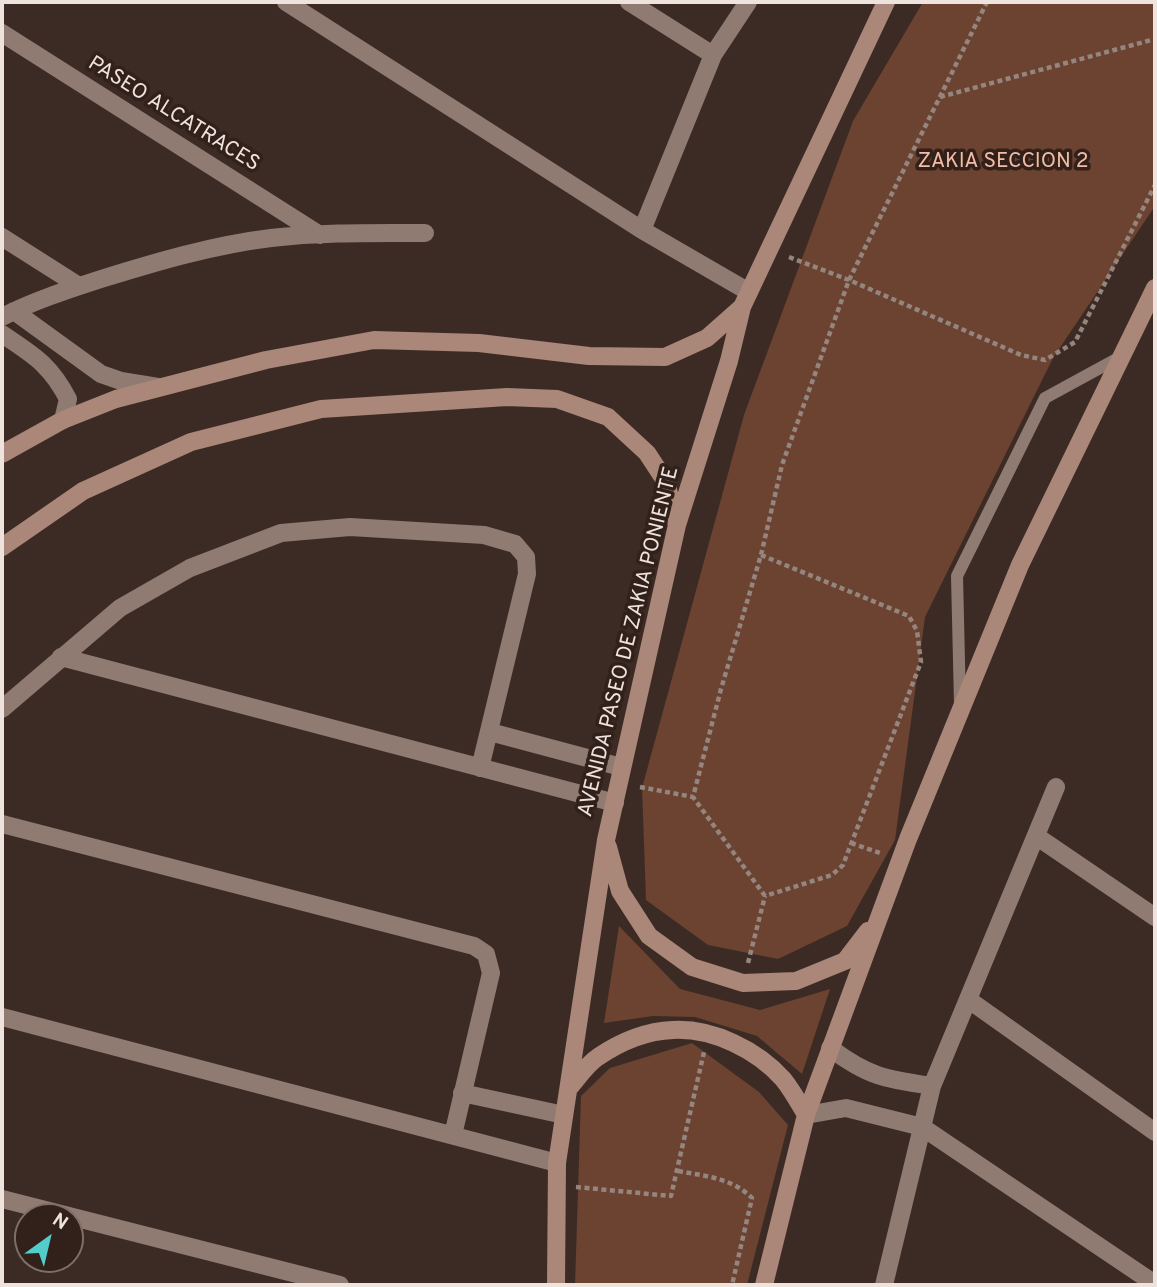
<!DOCTYPE html>
<html>
<head>
<meta charset="utf-8">
<style>
	body { margin:0 }
	#map { position:relative; width:1157px; height:1287px; overflow:hidden; background:#3c2b24; font-family:Overpass,sans-serif }
	canvas { display:block }
	.frame { position:absolute; inset:0; border:4px solid #efe3de; pointer-events:none }
	.north { position:absolute; left:14px; top:1203px; width:70px; height:70px; box-sizing:border-box; background:#31211a; border:2px solid #7d6f68; border-radius:50%; rotate:34deg; font-size:19px; font-weight:700; line-height:28px; text-align:center; color:#efe3de }
	.north::after { content:''; display:block; margin:auto; width:24px; height:32px; background:#52cdcc; clip-path:polygon(50% 0,100% 100%,50% 72%,0 100%) }
</style>
</head>
<body>
<div id="map">
<canvas width="1157" height="1287"></canvas>
<div class="frame"></div>
<div class="north">N</div>
</div>
<script>
const c = document.querySelector('canvas').getContext('2d');
c.lineJoin = 'round';
function fill(path, color) { c.fillStyle = color; c.fill(path, 'evenodd'); }
function trace(path, color, width, dash) { c.strokeStyle = color; c.lineWidth = width; c.lineCap = dash ? 'butt' : 'round'; c.setLineDash(dash || []); c.stroke(path); }
function write(font, color, halo, rows, align = 'center') {
  c.font = font + ' Overpass,sans-serif'; c.lineWidth = 7; c.setLineDash([]); c.textBaseline = 'middle'; c.strokeStyle = halo; c.fillStyle = color; for (const [text, x, y, turn = 0] of rows) {
    c.save(); c.translate(x, y); c.rotate((+turn || 0) * Math.PI / 180); c.textAlign = isNaN(turn) ? turn : align; if (halo) c.strokeText(text, 0, 0); c.fillText(text, 0, 0); c.restore();
  }
}
const green = new Path2D(`
	M923,2h232v204l-102,152 -128,259 -30,223 -48,86 -69,33 -70,-14 -62,-45 -4,-112 102,-373 109,-294z
	M619,926l61,63 80,21 70,-21 -28,85 -45,-38 -62,-19 -42,-1 -49,7z
	M692,1043l67,49 29,33 -41,160h-172l6,-189 29,-28z`);
const path = new Path2D(`
	M940,97l215,-58
	M789,257l60,23 172,75 24,5 30,-18 80,-157
	M761,555l148,61 8,15 4,31 -78,203 -11,10 -67,21
	M640,787l53,10
	M851,843l29,10
	M765,896l-72,-99 28,-108 40,-134 21,-90 67,-185 138,-278
	M748,963l17,-67
	M678,1171c27,5 54,7 74,27l-20,87
	M576,1187l95,9 33,-144`);
const lane = new Path2D(`
	M960,704l-3,-128 88,-178 77,-42`);
const street = new Path2D(`
	M286,2l356,228 107,62
	M629,2l84,53 -71,175
	M2,33l318,202
	M713,55l35,-53
	M2,237l77,49
	M14,311l87,63 20,7 37,6
	M2,317c31,-16 65,-27 99,-38 55,-17 112,-34 170,-41 51,-6 103,-5 154,-5
	M2,334c31,21 48,30 66,65l-5,21
	M61,657l554,146
	M2,709l118,-101 70,-40 91,-35 69,-6 134,8 31,9 11,13 1,17 -47,194
	M490,732l131,35
	M2,824l472,122 12,8 5,19 -38,162
	M1036,836l119,81
	M969,1000l186,132
	M2,1017l555,146
	M830,1048c39,29 55,31 102,38
	M462,1093l102,22
	M806,1115l40,-7 76,19 233,157
	M2,1199l338,86
	M884,1285l48,-199 124,-299`);
const secondary = new Path2D(`
	M2,454l61,-34 53,-21 150,-39 108,-20 105,3 110,13 76,1 42,-19 35,-31
	M2,547l81,-56 108,-49 130,-33 186,-12 50,2 51,18 39,36 19,29 11,43
	M608,847l12,44 29,45 43,31 51,16 53,-2 49,-20 23,-30
	M569,1088c9,-10 18,-24 29,-31 22,-15 49,-26 75,-27 40,-2 84,20 110,49 9,11 16,24 23,36
	M556,1285l1,-122 49,-323 71,-315 52,-164 13,-54 144,-305
	M764,1285l42,-170 102,-276 112,-274 135,-277`);
const streetNames = [
	["PASEO ALCATRACES",173,115,32],
	["AVENIDA PASEO DE ZAKIA PONIENTE",630,642,-76]
];
const parkNames = [
	["ZAKIA SECCION 2",1003,163]
];
fill(green, '#6c4230');
trace(path, '#94857f', 4.5, [5, 3.5]);
trace(lane, '#8f7b72', 12);
trace(street, '#8f7b72', 18);
trace(secondary, '#aa8778', 18);
write('21px', '#efe3de', '#31211a', streetNames);
write('21px', '#f4bca4', '#31211a', parkNames);
</script>
</body>
</html>
